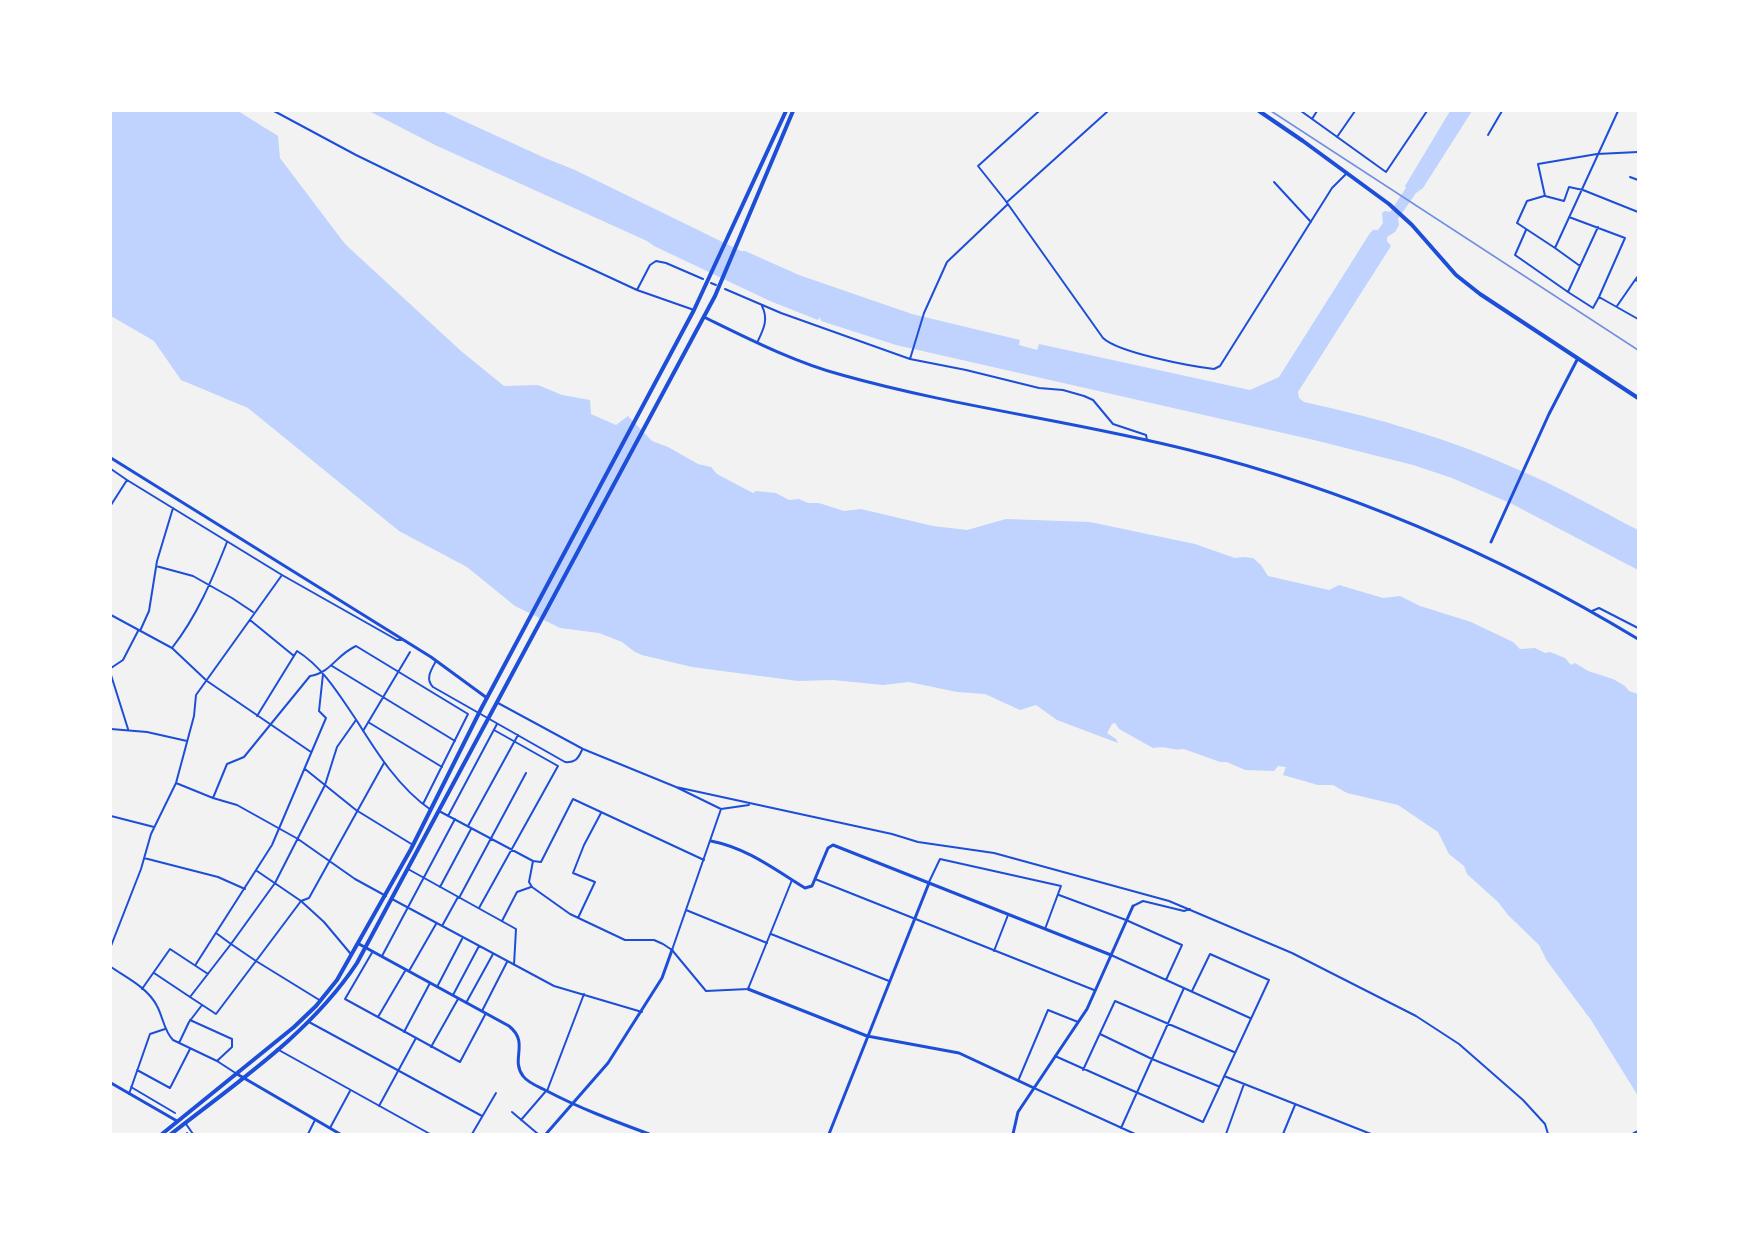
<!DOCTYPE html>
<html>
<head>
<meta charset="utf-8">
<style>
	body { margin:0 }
	#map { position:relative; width:1749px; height:1245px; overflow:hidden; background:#f2f2f2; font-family:"Alegreya Sans",sans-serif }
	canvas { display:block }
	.frame { position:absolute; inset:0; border:112px solid #fff; pointer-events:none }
</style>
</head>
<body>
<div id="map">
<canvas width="1749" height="1245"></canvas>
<div class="frame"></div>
</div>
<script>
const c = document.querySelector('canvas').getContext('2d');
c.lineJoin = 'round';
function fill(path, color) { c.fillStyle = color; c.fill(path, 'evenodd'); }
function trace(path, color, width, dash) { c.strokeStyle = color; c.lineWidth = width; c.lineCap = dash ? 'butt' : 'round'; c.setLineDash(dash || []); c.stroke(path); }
const water = new Path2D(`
	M111,111h127l40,25 2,22 65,86 116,107 43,35 34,-1 24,10 28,5 1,14 25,11 12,-9 24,25 16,6 30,17 13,3 6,7 36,19 3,-2 20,2 13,7 10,-1 9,4h11l25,8 17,-2 72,17 34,4 39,-11 84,3 105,22 40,14 8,-1 10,1 8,7 7,11 61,14 10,-5 44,13 17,-2 20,10 51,16 42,20 7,7 15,-1 10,5 5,-1 15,6 6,7 4,-2 13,8 25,8 12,7 4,5 9,3v402l-47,-76 -44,-59 -8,-16 -31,-30 -10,-13 -31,-28 -3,-8 -15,-12 -11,-22 -40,-27 -51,-12 -14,-8h-15l-35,-10 3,-8 -8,-1 -4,5 -29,-1 -18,-8h-7l-36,-13c-12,2 -17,-4 -31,-1l-34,-19 -4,-6 -3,1 -5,9 9,6 2,4 -61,-23 -21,-15 -16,5 -35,-16 -28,-2 -48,-10 -26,3 -50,-5 -35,1 -106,-14 -50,-12 -7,-3 -13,-10 -23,-9 -39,-5 -45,-22 -48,-39 -68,-36 -151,-123 -67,-28 -27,-39 -43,-25z
	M369,111h73l103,47 30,12 166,81h4l54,24 113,39 108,26 -1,5 18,5 2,-6 211,46 29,-13 91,-144 3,-3h5l5,-7 -1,-10 3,-2 5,1 16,-24 -1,-2 45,-75h22l-49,77 -7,5 -18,26 1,6 -4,7 -8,5v4l4,5 -93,146 1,6 5,4c74,16 146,37 215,68 41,17 80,40 119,60v40l-126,-66 -60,-26 -39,-13 -99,-25 -418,-95 -75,-24 -1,-4 -2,3 -48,-19 -116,-55 -7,-5 -212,-96z`);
const minor = new Path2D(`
	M274,111l82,44 199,97 82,38 57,20
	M1039,111l-61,55 27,34 98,138c16,15 87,28 111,31l6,-3 112,-178 14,-14
	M1301,111l85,61 41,-61
	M1618,111l-63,137 25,18 -12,26 25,16 6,-11 39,22
	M1312,119l5,-8
	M1488,135l14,-24
	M1337,137l18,-26
	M1638,152l-41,2 -59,10 7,32 19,5 5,-14 14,3 55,22
	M1630,177l8,3
	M1274,182l37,40
	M1544,196l-17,5 -10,22 38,25
	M1007,202l101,-91
	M1569,217l56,21 -26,59
	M1526,230l-11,25 53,37
	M1580,266l18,-39
	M1638,276l-3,4 3,1
	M711,283l5,2
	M725,289l56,24 129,46 56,11 73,18 24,2 21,6 9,4 20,24 33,11 1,5
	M637,290l13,-25 6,-4 10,2 37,16
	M1617,306l18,-26
	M757,343c6,-13 12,-23 5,-37
	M910,359l14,-46 23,-51 61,-58
	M111,469l16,11
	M111,505l16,-25 155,95 115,65h4
	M156,566l37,10 39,22 21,14
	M1592,611l7,-3 39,20
	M111,615l61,33 35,33 104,71
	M250,620l44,36
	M140,631l9,-20 8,-50 16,-53
	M172,648c25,-32 40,-68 55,-106
	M436,661c-5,9 -11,18 -3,26l132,75c10,1 13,-3 17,-12
	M332,666l123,75
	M111,668l12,-8 15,-29
	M111,675l17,54
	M498,703l85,46 93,38 45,22 28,-4
	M257,716l40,-65c26,16 43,45 60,70 20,32 42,67 74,89
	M356,720l-19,27 -12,38 -50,98 -44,61 25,17 45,-60 8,-3 75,-135
	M368,722l74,45
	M111,729l36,3 40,9
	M363,731l47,-79
	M305,769l51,41 57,35
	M176,783l37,15 24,7 61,34 57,40 31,17
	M676,787l216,47 26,8 76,11 175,48 123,52 124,63 43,28 64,56 22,24 3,10
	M213,798l14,-34 17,-7 66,-81c21,-3 26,-21 46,-30l112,68 -45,90
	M439,811l94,50 -4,21 3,5 38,27 55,26h29l9,4 9,6 34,41 42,-2 44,-109
	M111,816l43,11
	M448,816l49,-92
	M468,826l50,-91
	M144,858l74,19 27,12
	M533,861l8,1 32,-63 131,61
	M408,869l108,60 -2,36
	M257,871l44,30 23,21 26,31
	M815,879l279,111
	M929,882l11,-23 121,27 -16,43
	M440,887l31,-58
	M1059,895l67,25 56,25 -16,35
	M459,898l67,-125
	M392,899l162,87 88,26
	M1133,906l10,-5 41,10 6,-2
	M479,908l79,-142 -64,-36
	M686,910l81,33
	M578,918l17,-36 -22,-9 11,-28 17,-32
	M502,921l15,-29 14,-5
	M442,926l16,-29
	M216,933l15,11 -41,53 26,17 40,-53 65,40
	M771,934l118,47
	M111,946l30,-77 10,-35 25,-51 18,-67 2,-21 86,-120
	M672,950l49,-141
	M373,951l-28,48 115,63 26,-49
	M994,951l14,-36
	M1111,955l139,63
	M382,956l73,-137
	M196,964l76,-119 54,-127 -7,-7 4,-37
	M111,967c16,11 37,21 46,39 6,11 7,25 16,34l44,21 20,13
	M409,971l27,-47
	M154,973l36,24
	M437,987l25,-48
	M142,989l28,-40 38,25
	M453,995l26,-49
	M466,1003l27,-49
	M482,1011l25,-49
	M378,1017l27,-46
	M190,1020l42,19v8l-15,14
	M309,1022l173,94
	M404,1032l26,-49
	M1100,1034l52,25 66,27
	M179,1043l10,-21 13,-17
	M431,1047l27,-48
	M277,1049l153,85
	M1055,1056l148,66 66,-142 -59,-26 -18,37
	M137,1070l33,18 20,-39
	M1083,1070l32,-69 119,51
	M1224,1076l147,58
	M1018,1081l30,-71 30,12
	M131,1087l44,26
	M1034,1088l101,46
	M547,1091l37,-97
	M129,1094l21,-60 15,-5
	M379,1106l37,-68
	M512,1112l26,22
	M521,1120l25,-29
	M186,1124l7,10
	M330,1128l20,-37
	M1121,1128l63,-140
	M187,1133l1,1
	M308,1134l7,-14
	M472,1134l24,-41
	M1226,1134l18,-50
	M1283,1134l12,-29`);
const tertiary = new Path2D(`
	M704,317c45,22 90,45 138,58 114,32 232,46 347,75 160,40 308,104 449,189
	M111,458l320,199 56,41
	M1491,542l58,-128 29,-56
	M711,841c36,7 63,28 94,47l7,-2 16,-38 5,-3 278,110
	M359,944l150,82c21,17 1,33 14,50 5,7 16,11 24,15 32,17 67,30 102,43
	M748,989l119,47 92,17 75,35
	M237,1074l103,60
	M111,1083l66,38
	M546,1134l62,-71 54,-85 10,-28
	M829,1134l100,-251
	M1013,1134l5,-22 69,-103 46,-103`);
const primary = new Path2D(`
	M1259,111l44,30 86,63 23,21 44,50 24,19 158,104`);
const trunk = new Path2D(`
	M162,1134l132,-107 22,-21 21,-26 74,-131 70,-140 213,-399 92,-199
	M171,1134c66,-52 139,-100 186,-171l358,-667 78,-185
	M1634,1134l4,-2`);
const tram = new Path2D(`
	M1271,111l367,239`);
fill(water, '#bfd3fe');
trace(minor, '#1d4ed8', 2);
trace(tertiary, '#1d4ed8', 3);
trace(primary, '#1d4ed8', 4);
trace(trunk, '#1d4ed8', 4);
trace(tram, '#7290e2', 1.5);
</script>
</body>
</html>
